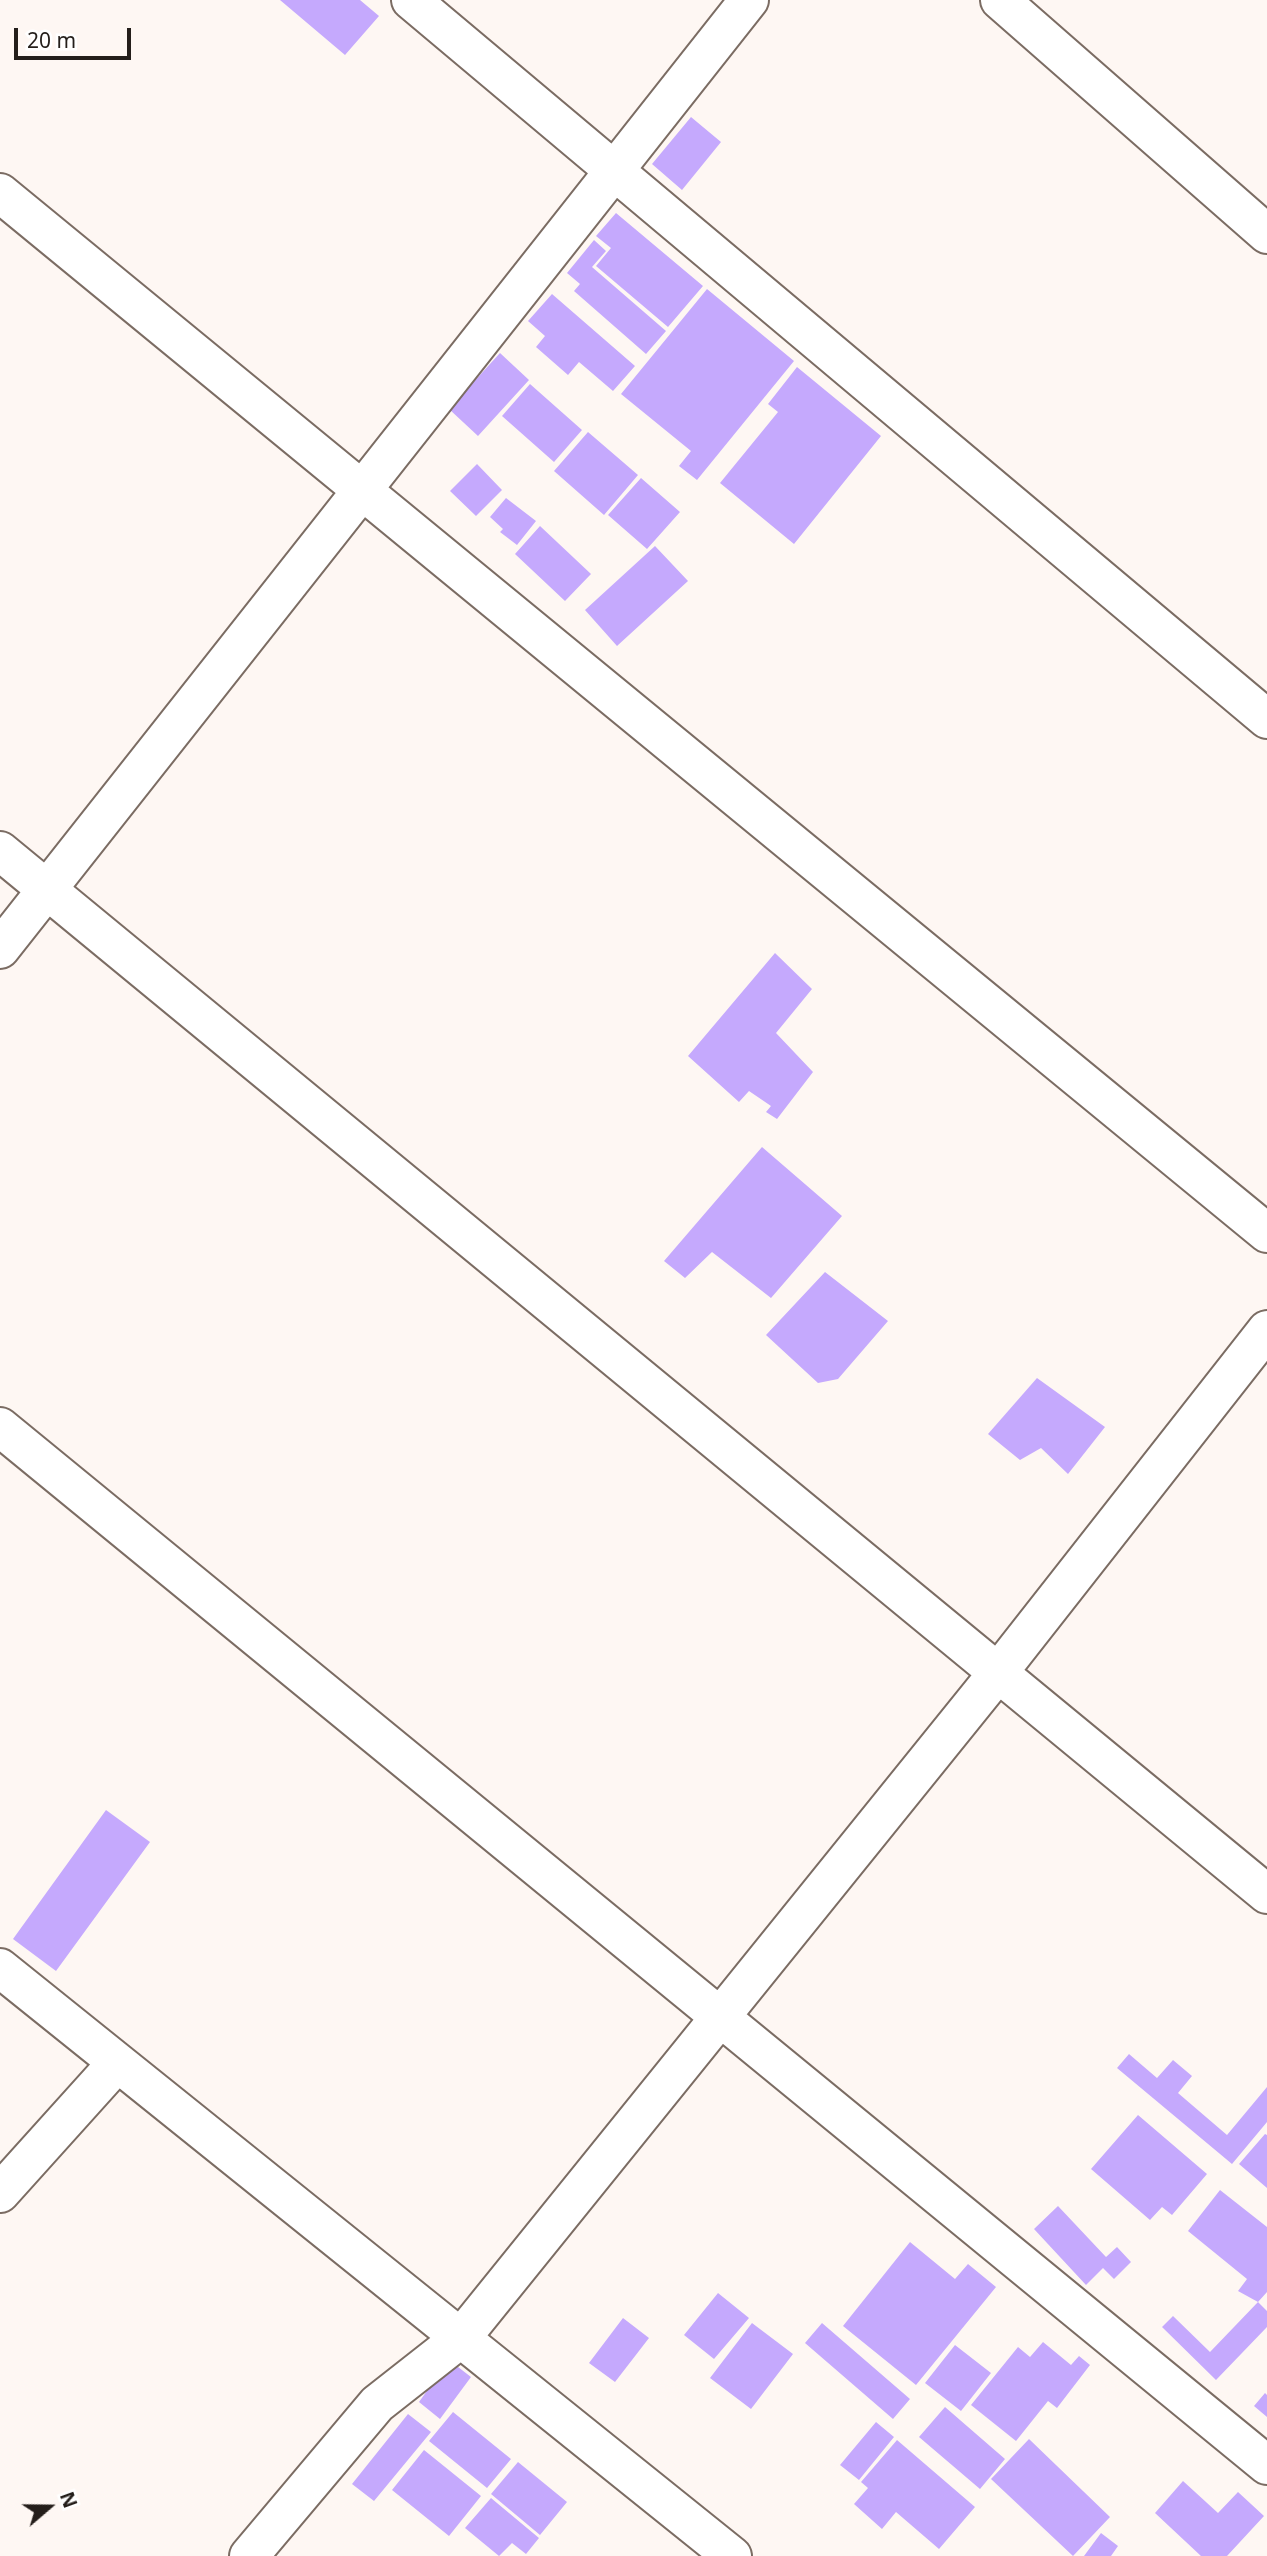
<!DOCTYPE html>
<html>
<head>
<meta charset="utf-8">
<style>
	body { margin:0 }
	#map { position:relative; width:1267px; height:2556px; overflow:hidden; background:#fef7f3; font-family:"Noto Sans",sans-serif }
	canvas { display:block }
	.north { position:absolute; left:14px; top:2472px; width:70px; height:70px; -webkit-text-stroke:5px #fff; paint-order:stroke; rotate:70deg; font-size:19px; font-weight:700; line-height:28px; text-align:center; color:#241e1a }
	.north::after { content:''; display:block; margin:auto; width:24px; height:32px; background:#241e1a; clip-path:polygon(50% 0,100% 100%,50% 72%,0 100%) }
	.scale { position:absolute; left:14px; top:28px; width:117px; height:32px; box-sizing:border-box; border:4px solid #241e1a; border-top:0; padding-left:9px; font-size:21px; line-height:24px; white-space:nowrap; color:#241e1a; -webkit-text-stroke:5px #fff; paint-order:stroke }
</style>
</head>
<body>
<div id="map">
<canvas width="1267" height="2556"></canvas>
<div class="north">N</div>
<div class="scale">20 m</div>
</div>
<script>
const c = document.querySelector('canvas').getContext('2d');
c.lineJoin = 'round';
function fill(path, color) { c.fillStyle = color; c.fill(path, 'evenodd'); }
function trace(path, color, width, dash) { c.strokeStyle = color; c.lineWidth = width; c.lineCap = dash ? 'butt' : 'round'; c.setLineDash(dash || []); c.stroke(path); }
const building = new Path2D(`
	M280,0h80l19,16 -34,39z
	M691,117l30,25 -39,48 -30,-26z
	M616,213l87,73 -35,41 -72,-61 15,-18 -15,-12z
	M594,240l12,11 -14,16 74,64 -20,23 -72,-63 6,-7 -13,-11z
	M707,289l87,72 -97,119 -18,-14 12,-15 -70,-57z
	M552,294l83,72 -22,25 -34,-29 -11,13 -32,-28 9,-11 -17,-15z
	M500,353l29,27 -51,56 -29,-27z
	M797,367l84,69 -87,108 -74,-61 58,-71 -10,-8z
	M530,384l52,46 -28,32 -52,-46z
	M588,432l50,43 -34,40 -50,-44z
	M477,464l25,26 -26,26 -26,-25z
	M641,478l39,34 -33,37 -39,-34z
	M506,498l30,23 -19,24 -17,-13 3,-3 -13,-12z
	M540,526l51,48 -26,27 -50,-47z
	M655,546l33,35 -71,65 -32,-36z
	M775,953l37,36 -36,44 37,39 -36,47 -11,-7 5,-6 -22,-15 -10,11 -51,-46z
	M762,1147l80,69 -71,82 -59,-46 -27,26 -21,-17z
	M825,1272l63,49 -50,58 -20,4 -52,-48z
	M1037,1378l68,49 -37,47 -27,-26 -21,12 -32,-26z
	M106,1810l44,32 -94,129 -43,-32z
	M1129,2054l28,24 16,-18 19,16 -14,17 49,42 40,-48v35l-35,42 -115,-96z
	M1138,2115l69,59 -35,41 -10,-8 -12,13 -59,-51z
	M1265,2134l2,1v53l-28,-24z
	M1220,2190l47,37v65l-9,10 -20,-11 9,-12 -59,-48z
	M1058,2206l48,51 11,-10 14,15 -17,17 -11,-11 -17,17 -52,-56z
	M910,2242l45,37 13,-15 28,23 -80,98 -73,-59z
	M718,2293l31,25 -35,41 -30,-24z
	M1258,2302l9,9v16l-51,53 -54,-53 11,-11 37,36z
	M623,2318l26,20 -34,44 -26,-19z
	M752,2323l41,31 -42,55 -41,-31z
	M822,2323l88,76 -17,20 -88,-76z
	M1043,2342l28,23 8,-9 11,9 -33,43 -9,-7 -32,40 -45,-36 47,-58 12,10z
	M955,2345l36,28 -30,38 -36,-28z
	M449,2360l22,17 -31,42 -21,-17z
	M1265,2393l2,2v22l-13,-11z
	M945,2407l60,52 -25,30 -61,-52z
	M453,2412l58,47 -24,29 -58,-47z
	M408,2414l23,18 -57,69 -22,-17z
	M876,2422l18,15 -35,43 -19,-15z
	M1029,2439l81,78 -37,39 -82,-77z
	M897,2440l78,67 -36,42 -43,-37 -14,17 -28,-25 14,-16 -7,-6z
	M424,2450l57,46 -32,40 -57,-46z
	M518,2462l49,40 -27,33 -49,-41z
	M1183,2481l35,32 20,-21 26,24 -37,40h-26l-46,-43z
	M491,2498l48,40 -13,16 -14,-11 -13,13 -34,-28z
	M1101,2533l17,13 -7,10h-27z`);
const street = new Path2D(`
	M411,0l856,719
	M1000,0l267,234
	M0,193l1267,1040
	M0,851l1267,1043
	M0,949l749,-949
	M0,1427l1267,1038
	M0,1968l732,588
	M0,2193l117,-130
	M249,2556l128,-152 84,-66 536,-664 270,-344`);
fill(building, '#c5a9fd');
trace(street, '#7b6c63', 42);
trace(street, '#fff', 38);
</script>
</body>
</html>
